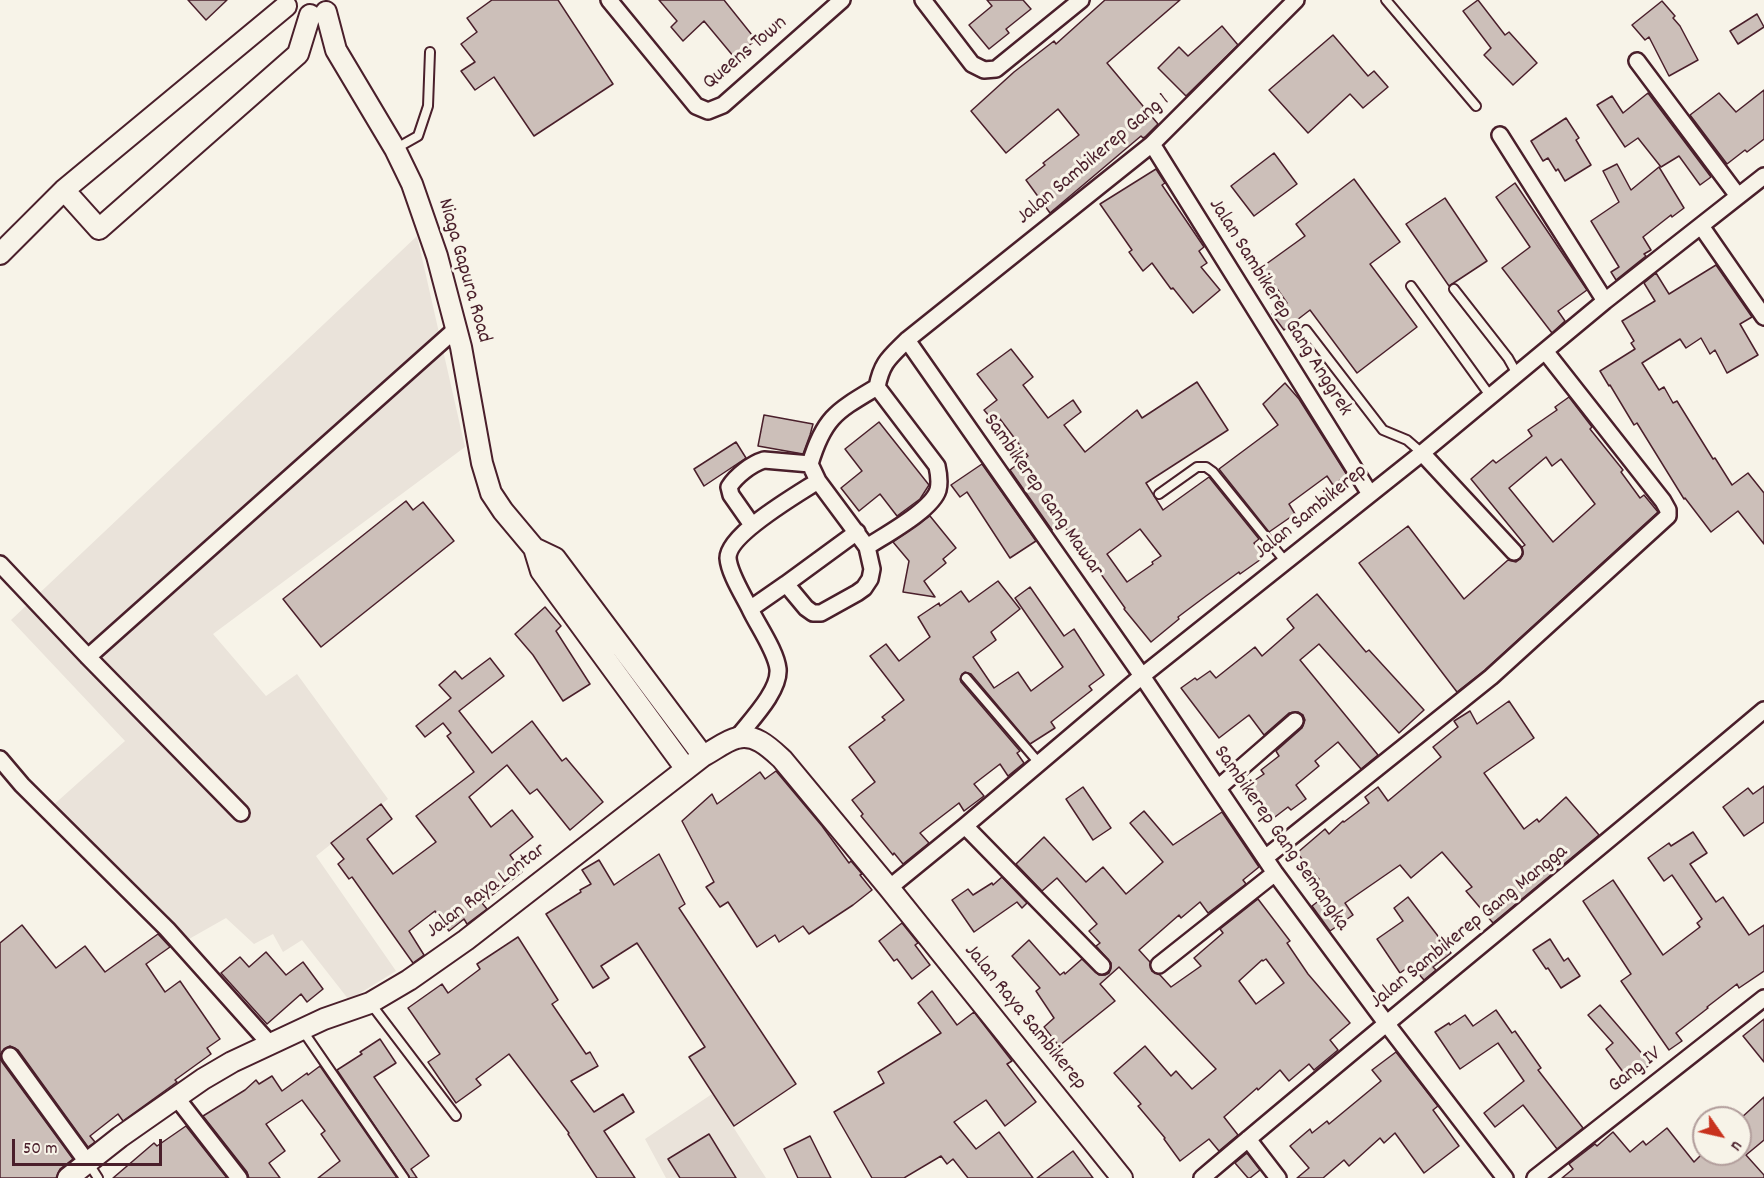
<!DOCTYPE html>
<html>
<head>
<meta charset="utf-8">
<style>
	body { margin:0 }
	#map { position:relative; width:1764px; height:1178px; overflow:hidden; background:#f7f3e8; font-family:Dekko,sans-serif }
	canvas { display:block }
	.north { position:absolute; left:1692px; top:1106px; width:60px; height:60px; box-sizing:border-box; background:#f7f3e8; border:2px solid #b29e9c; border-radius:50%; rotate:124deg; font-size:16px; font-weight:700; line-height:24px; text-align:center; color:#4a1f2b }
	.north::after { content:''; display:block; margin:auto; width:21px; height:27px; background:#c8321e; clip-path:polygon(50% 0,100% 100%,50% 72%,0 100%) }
	.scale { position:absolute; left:12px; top:1139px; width:150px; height:27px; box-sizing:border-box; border:3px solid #4a1f2b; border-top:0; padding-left:8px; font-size:18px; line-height:21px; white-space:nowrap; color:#4a1f2b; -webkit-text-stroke:4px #f7f3e8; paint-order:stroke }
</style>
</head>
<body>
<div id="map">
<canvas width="1764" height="1178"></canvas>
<div class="north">U</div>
<div class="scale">50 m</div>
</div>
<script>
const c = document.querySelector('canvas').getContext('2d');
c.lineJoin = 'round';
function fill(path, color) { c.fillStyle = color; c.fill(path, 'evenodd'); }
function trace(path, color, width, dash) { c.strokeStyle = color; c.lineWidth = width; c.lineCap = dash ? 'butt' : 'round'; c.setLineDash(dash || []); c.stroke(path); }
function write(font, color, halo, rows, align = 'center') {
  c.font = font + ' Dekko,sans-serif'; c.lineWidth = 6; c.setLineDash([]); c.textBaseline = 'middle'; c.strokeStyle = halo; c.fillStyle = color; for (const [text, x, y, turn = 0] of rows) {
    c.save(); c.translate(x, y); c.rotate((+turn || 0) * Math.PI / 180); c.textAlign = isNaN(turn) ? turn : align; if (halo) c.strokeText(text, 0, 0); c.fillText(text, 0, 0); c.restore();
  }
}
const built = new Path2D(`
	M417,236l48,211 -252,187 53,62 31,-22 91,125 -72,57 80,115 -47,29 -47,-60 -19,12 -10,-18 -19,10 -28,-26 -44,25 -132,-135 75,-67 -114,-121z
	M712,1094l54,84h-100l-21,-39z`);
const building = new Path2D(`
	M188,0h39l-21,20z
	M492,0h66l55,84 -79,52 -40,-59 -19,13 -14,-19 14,-9 -14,-18 16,-12 -10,-14z
	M659,0h65l32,40 -22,17 -30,-36 -21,20 -12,-14 6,-6z
	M987,0h36l8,9 -25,20 3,4 -20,16 -20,-24 23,-19z
	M1105,0h75l-73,63 51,61 -13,13 -2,1 -2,-2 -91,77 -24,-33 19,-15 -2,-2 36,-28 -21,-26 -52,44 -35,-42 43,-39 40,-31 2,3z
	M1478,0l27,35 4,-3 28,31 -24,22 -29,-30 7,-7 -28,-37z
	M1662,1l13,15 -2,2 7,8 18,34 -29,16 -20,-39 -4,3 -13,-15z
	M1757,14l7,13 -26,17 -8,-13z
	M1222,26l16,19 -52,51 -28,-28 21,-21 9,9z
	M1333,35l35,41 6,-5 14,16 -25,21 -13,-14 -42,39 -39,-43z
	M1764,90v49l-17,13 -2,-2 -18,14 -37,-49 29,-22 17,19z
	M1648,93l63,84 -11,8 -21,-29 -18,11 -23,-29 -13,9 -28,-42 15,-9 11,17z
	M1566,118l13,20 -3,2 15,25 -26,16 -7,-12 -2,2 -8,-13 -5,3 -12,-20z
	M1274,153l23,31 -43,32 -23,-30z
	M1617,164l14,26 28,-23 25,41 -12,9 -1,-2 -28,22 8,13 -7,4 2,2 -30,24 -5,-8 8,-5 -28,-46 28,-19 -16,-31z
	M1156,169l9,14 -3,2 42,62 -5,4 8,12 -6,4 19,23 -27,23 -20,-25 -2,1 -19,-26 -9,8 -14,-19 3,-2 -32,-46z
	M1354,179l46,63 -30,22 47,63 -60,46 -47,-63 -26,20 -12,-16 15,-11 -25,-36 43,-31 -9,-12z
	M1515,183l72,107 -29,21 7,10 -13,12 -50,-65 28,-21 -34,-50z
	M1445,198l42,63 -38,25 -43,-62z
	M1716,265l36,52 -12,7 18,31 -31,18 -12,-23 -5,4 -9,-16 -15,10 -6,-9 -38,24 17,27 5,-3 9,16 4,-2 36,58 2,-1 17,27 16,-12 16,20v51l-26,-33 -27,21 -26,-34 -1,1 -47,-76 -3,2 -24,-40 -1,1 -9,-15 35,-22 -4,-6 3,-2 -12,-20 33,-20 -11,-18 12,-10 13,21z
	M1011,349l22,28 -10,8 25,33 25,-18 8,12 -17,13 21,27 52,-42 5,8 55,-36 31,48 -82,53 17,27 46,-33 50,62 -5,4 10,14 -24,17 -1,-2 -33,24 -28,21 1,2 -28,23 -27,-33 1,-1 -46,-65 -2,1 -15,-21 -10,7 -42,-60 18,-14 -28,-37 -5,4 -11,-13 13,-10 -20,-26zM1140,529l21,27 -9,6 1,2 -26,18 -20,-28z
	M1285,383l14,16 48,76 -14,10 -6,-9 -38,28 6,10 -26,18 -50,-63 59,-44 -15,-21z
	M1569,397l23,30 -2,2 33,41 -2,2 19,26 4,-3 14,17 -173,158 -28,22 -98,-129 49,-37 56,73 44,-39 8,2 4,-3 3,-5 -1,-7 3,-2 -54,-66 22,-19 3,3 36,-27 -4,-6 29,-20 -2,-3zM1546,457l6,9 9,-7 34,45 -42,38 -44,-54z
	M764,415l49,9 -3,11 -7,19 -45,-8z
	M879,422l50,63 -9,14 -23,17 -17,-22 -21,17 -18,-23 21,-17 -17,-22z
	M736,442l10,16 -42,28 -10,-17z
	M982,464l54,77 -26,17 -43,-66 -7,5 -9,-12z
	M406,501l7,9 10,-8 31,39 -133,106 -38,-48z
	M930,516l26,32 -13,11 3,4 -22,18 11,16 -32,-5 6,-31 -16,-19z
	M998,581l22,28 -29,23 5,8 -23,17 21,31 24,-16 13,19 32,-24 -48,-69 15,-11 34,49 10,-7 30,46 -15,11 3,4 -41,32 4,6 -25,16 -59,-70 -6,-2 -3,2 -2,5 1,3 59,69 -3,2 7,10 -16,13 -8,-12 -26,20 10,12 -20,15 -5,-8 -39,30 9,10 -26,21 -9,-11 -1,2 -32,-39 2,-2 -11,-14 23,-18 -26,-35 36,-27 -3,-3 22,-17 -34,-44 16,-12 13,17 31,-24 -12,-20 21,-14 1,3 21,-15 8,11z
	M1317,594l49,58 3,-2 55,60 -25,23 -80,-89 -19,16 78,95 -17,14 -23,-27 -23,19 4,5 -23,19 10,14 -15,11 -3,-3 -17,13 -25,-34 18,-12 -3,-4 18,-14 -3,-5 26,-23 3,-8 -2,-5 -5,-3 -9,1 -25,22 -15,-20 -30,23 -38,-50 14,-10 2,2 13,-9 6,7 39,-31 7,9 32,-28 -7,-9z
	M545,607l16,19 -5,5 34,53 -27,17 -30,-46 -18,-21z
	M490,658l14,18 -45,35 33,42 40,-32 30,40 4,-3 37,44 -33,28 -33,-41 -7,5 -23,-29 -38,32 22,30 21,-17 21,27 -23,18 12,17 -40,31 5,6 -20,15 -3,-5 -15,12 -14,-20 -26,20 15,24 -11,8 -61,-86 -3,2 -11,-15 6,-5 -13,-16 50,-39 11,15 -25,20 26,35 43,-32 -20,-26 58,-44 -27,-36 4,-3 -8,-10 -18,14 -9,-11 35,-28 -12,-13 16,-14 7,8z
	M1509,701l25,37 -50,35 40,56 13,-10 2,3 27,-25 33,38 -106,88 -27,-32 6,-4 -30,-35 -31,26 -11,-13 -55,38 8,12 -23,16 -18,-25 13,-10 -10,-14 4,-3 -22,-26 28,-24 4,5 14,-13 1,1 25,-19 -4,-6 13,-10 10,14 53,-44 -8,-10 25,-20 -4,-6 16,-10 7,13z
	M776,771l46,55 27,37 2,-2 11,13 -2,1 12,15 -19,15 -44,29 -6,-8 -24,16 -4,-7 -18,12 -29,-45 -8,5 -14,-20 8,-5 -32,-61 30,-27 5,10 43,-32 5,7z
	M1764,786v36l-20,14 -21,-29 25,-19 5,6z
	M1083,787l28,41 -18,12 -27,-41z
	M1144,811l29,34 49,-33 37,55 -16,13 3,4 -38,29 -8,-11 -19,16 -2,-3 -40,35 11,12 2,9 8,4 11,12 30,-21 -7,-8 29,-25 -3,-4 38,-30 32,42 -3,2 21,31 42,49 -20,17 8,10 -24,20 -5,-6 -20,17 -9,-11 -22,20 -1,-2 -33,29 14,18 -19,16 -10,-12 -29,22 -16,-22 1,-1 -27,-32 3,-2 -27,-31 31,-27 26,30 5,-5 16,18 24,-20 -97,-102 -19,17 15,17 -56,45 -15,-19 10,-9 -18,-27 4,-3 -28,-32 17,-16 31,35 4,-3 1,2 17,-15 17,16h6l4,-2 2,-5v-5l-15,-17 4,-3 -11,-12 8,-7 -40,-46 -15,13 -26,-27 28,-27 42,45 17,-15 23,27 37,-32 -33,-39zM1266,959l18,24 -28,21 -17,-23 23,-21 1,1z
	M1693,832l14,21 -17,11 26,38 7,-5 26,38 15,-10v46l-25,17 -2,-4 -30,23 1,1 -32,25 6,8 -13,9 -48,-69 10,-7 -48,-73 30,-21 50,75 37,-28 -3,-4 5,-4 -30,-44 -8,6 -16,-23 21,-15 2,3z
	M659,854l26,50 -6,4 117,176 -62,42 -45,-69 16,-10 -68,-104 -36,23 8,12 -16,10 -47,-74 35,-22 -1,-2 11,-6 -9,-14 17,-10 15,25z
	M1002,877l25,26 -5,5 -5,-6 -43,30 -22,-32 16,-11 5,6 19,-12 1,2z
	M1408,897l43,56 -18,14 3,3 -12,10 -13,-15 -11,8 -23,-34 26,-18 -9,-13z
	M902,923l16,20 -3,2 15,20 -18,14 -15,-20 -3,2 -15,-20z
	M22,925l34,43 29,-22 20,26 53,-38 12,13 -24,17 19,28 15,-11 40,58 -13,9 4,6 -36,26 2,2 -54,39 -5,-7 -28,22 5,6 -7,5 -70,-97 -8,-4 -6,3 -4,7 2,6 71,97 -13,10 -4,9h-56v-235z
	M518,937l40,63 -6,4 34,50 4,-2 8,14 -27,15 23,31 29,-18 11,18 -30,19 31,47h-38l-29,-44 1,-1 -60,-79 -33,25 5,6 -25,18 -28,-41 12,-8 -32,-46 34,-24 6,9 32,-24 -3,-5z
	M1550,939l14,22 4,-3 12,18 -19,12 -13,-20 -2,1 -13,-19z
	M266,952l20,23 17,-13 20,27 -16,13 -6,-8 -34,30 -46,-51 19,-16 9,10z
	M932,991l25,34 17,-13 38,49 -5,3 29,38 -31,24 -19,-26 -32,22 22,27 23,-17 34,46h-65l-15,-19 -6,5 -6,-8 -37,22h-32l-38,-66 50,-29 -6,-11 63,-39 -23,-30z
	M1600,1005l51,59 -22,16 -23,-31 7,-6 -25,-28z
	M1496,1010l16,23 3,-2 26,37 -3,2 45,58 -26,21 -34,-44 -28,22 -11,-14 40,-32 -26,-38 -38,26 -25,-37 14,-9 1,2 15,-10 8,11z
	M1764,1019v43l-21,-26z
	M380,1039l16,24 -22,14 55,79 -18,13 6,9h-7l-73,-108 25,-16 -2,-2z
	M1396,1052l42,54 -5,4 26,36 -35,27 -29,-40 -11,10 -4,-5 -31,28 -5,-6 -21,18h-26l12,-10 -19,-22 20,-17 2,4 15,-12 2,3 52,-43 -9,-11z
	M320,1066l77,112h-79l22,-17 -19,-27 4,-3 -23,-31 -36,24 19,27 -16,12 11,15h-31l-2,-6 -44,-56 42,-26 11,-10 3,4 13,-8 10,15 25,-18 1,2z
	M1764,1097v43l-18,15 18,20v3h-202l11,-9 -4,-5 26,-20 2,2 16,-14 17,20 13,-11 3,4 21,-17 27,34 8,-8h38v-35z
	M186,1126l41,52h-114l41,-35 3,3z
	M709,1134l27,44h-56l-12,-19z
	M810,1136l21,42h-33l-14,-29z
	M1073,1151l20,27h-56z
	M1247,1153l13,17 -10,8h-2l-13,-15z`);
const service = new Path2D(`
	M1386,0l90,106
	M395,149l23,-13 10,-30 2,-54
	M1411,286l80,111
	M1454,289l54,69 9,16
	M1306,330l77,100 24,10 15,13
	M1159,494l38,-27h9l7,5 72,89
	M966,678l73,85
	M371,1004l85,112
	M303,1031l101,147
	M89,1164l9,14`);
const minor = new Path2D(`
	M609,0l87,106 12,5 15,-6 119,-105
	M923,0l49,64 12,6 12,-1 85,-69
	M1637,61l101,135
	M1500,135l105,166
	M1152,144l218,350
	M1701,226l63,91
	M907,340l233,333 135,200 111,150 119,155
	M1422,453l92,99
	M752,525l-21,-30 -2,-8c7,-11 22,-23 35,-27l46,4
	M867,547c18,-12 65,-37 71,-57 2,-8 1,-15 -1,-24l-60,-79c5,-25 12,-29 30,-47l245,-196 144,-144
	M0,564l88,93 153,156
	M786,584l71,-52
	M750,609c-7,-14 -21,-36 -22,-51 0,-24 70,-64 90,-77
	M88,657l368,-328
	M737,738c13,-17 43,-47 41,-69 -2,-18 -20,-43 -28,-60l36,-25 20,24 7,5h8l36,-20 7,-5 6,-9 2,-10 -5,-22 -49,-66 -8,-17c14,-47 27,-53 67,-77
	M0,759l22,26 145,144 103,115
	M1218,788l77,-67
	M965,826l137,140
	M1265,858l226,-181 177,-161v-6l-5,-9 -118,-150
	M889,888l76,-62 177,-150 280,-223 183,-152 159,-125
	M1159,965l116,-92
	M10,1056l77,106
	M176,1097l63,81
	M1248,1139l30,39
	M1202,1178c186,-158 376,-311 562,-468
	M1535,1178l229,-180`);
const tertiary = new Path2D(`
	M326,12l10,38 59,99 17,35 25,72 24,91 21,116 9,30 12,18 31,37 7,23 145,198
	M64,190l35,39 199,-175 12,-39
	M0,254l64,-64 222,-184
	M534,548l21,10 148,198
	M68,1178l52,-41 83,-58 29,-17 92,-43 46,-16 39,-23 57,-40 237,-184c10,-5 24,-16 34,-18 18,-5 33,10 45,21l107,129 233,290`);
const streetNames = [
	["Queens Town",746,54,-40],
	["Jalan Sambikerep Gang 1",1094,160,-40],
	["Niaga Gapura Road",463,271,74],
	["Jalan Sambikerep Gang Anggrek",1279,308,58],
	["Sambikerep Gang Mawar",1042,496,55],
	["Jalan Sambikerep",1312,513,-39],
	["Sambikerep Gang Semangka",1280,839,55],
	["Jalan Raya Lontar",487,892,-37],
	["Jalan Sambikerep Gang Mangga",1470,928,-39],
	["Jalan Raya Sambikerep",1024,1018,51],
	["Gang IV",1636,1071,-38]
];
fill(built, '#eae3da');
fill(building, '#ccbfb9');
trace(building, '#4a1f2b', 1.5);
trace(service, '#4a1f2b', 12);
trace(minor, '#4a1f2b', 20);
trace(tertiary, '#4a1f2b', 24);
trace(service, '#f7f3e8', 8);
trace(minor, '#f7f3e8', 15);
trace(tertiary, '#f7f3e8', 20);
write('21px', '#4a1f2b', '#f7f3e8', streetNames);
</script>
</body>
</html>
